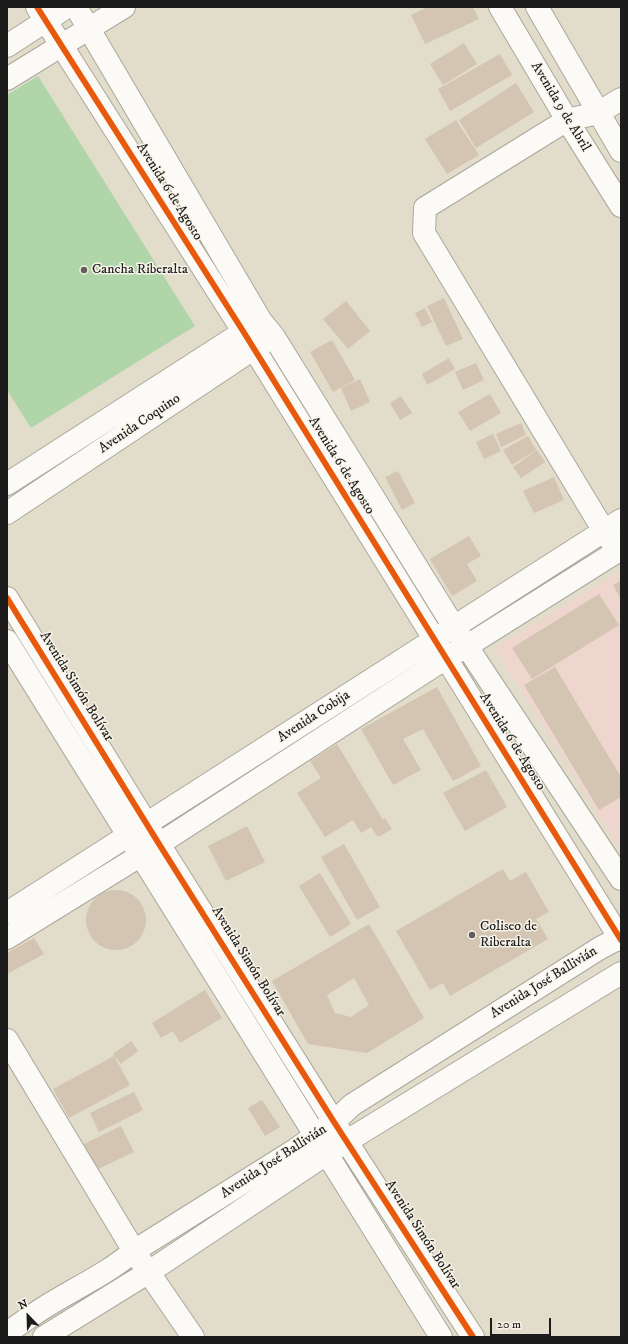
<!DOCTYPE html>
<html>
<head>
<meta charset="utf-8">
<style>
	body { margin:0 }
	#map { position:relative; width:628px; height:1344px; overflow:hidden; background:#e2dcca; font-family:"IM FELL DW Pica",serif }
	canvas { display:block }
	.frame { position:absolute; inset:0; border:8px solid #1c1c1c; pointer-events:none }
	.north { position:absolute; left:8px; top:1296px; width:40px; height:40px; -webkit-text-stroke:3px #f7f3e8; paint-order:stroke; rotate:337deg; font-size:11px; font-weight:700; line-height:16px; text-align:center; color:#1c1c1c }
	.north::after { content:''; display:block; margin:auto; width:14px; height:18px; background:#1c1c1c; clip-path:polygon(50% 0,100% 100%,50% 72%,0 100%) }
	.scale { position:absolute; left:490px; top:1318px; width:61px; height:18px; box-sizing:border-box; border:2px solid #1c1c1c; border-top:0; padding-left:5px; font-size:12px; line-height:14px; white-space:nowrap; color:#1c1c1c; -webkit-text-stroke:3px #f7f3e8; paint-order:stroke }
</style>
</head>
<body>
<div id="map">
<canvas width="628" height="1344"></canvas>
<div class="frame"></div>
<div class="north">N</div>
<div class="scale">20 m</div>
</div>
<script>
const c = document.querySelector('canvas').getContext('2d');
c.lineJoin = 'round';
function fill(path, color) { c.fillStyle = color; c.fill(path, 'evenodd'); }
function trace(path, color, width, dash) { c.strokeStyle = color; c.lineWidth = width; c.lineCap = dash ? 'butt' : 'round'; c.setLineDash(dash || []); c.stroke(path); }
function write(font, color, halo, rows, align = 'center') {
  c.font = font + ' "IM FELL DW Pica",serif'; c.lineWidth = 3; c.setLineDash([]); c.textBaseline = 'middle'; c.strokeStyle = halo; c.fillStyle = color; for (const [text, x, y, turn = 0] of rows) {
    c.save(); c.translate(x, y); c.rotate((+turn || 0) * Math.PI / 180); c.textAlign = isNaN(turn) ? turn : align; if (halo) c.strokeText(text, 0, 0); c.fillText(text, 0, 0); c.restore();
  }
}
const built = new Path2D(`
	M621,570v281l-126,-203z`);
const green = new Path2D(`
	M38,76l157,250 -164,102 -24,-38v-295z`);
const building = new Path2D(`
	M428,7h45l6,12 -54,25 -14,-29z
	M464,43l13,21 -34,21 -13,-21z
	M500,54l12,21 -62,36 -12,-22z
	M516,83l18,29 -58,36 -17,-28z
	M456,120l23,35 -32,19 -22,-35z
	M444,298l19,41 -17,7 -19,-40z
	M346,301l24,30 -22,18 -25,-30z
	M425,308l7,14 -10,5 -7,-14z
	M332,340l23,40 -22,12 -23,-40z
	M449,358l6,11 -28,16 -5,-11z
	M476,363l8,17 -21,10 -8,-18z
	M360,379l10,23 -19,9 -10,-23z
	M490,394l11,19 -31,18 -12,-19z
	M401,396l11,17 -12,7 -10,-17z
	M521,423l5,12 -25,12 -5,-13z
	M493,434l8,17 -17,8 -8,-17z
	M528,436l8,14 -24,15 -9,-15z
	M537,450l8,12 -24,16 -8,-11z
	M398,471l17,32 -13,7 -17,-33z
	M554,477l10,23 -30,13 -11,-22z
	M469,536l12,20 -14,8 10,17 -25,15 -22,-37z
	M621,581v18l-8,-14z
	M599,594l20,31 -87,54 -20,-31z
	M555,667l66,110v20l-22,13 -75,-125z
	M437,687l44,79 -28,15 -30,-52 -20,10 18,31 -28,15 -32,-56z
	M337,744l46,76 2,-2 7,11 -14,8 -7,-10 -10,6 -8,-13 -28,17 -28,-44 24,-15 -11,-17z
	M486,770l21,37 -42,24 -22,-38z
	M247,826l18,36 -39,19 -18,-35z
	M344,844l36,63 -23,13 -36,-63z
	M503,869l7,12 16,-9 23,40 -13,7 12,20 -98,57 -7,-13 -13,7 -34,-59z
	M320,873l31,51 -21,13 -31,-51z
	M86 920a30 30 0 1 1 60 0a30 30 0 1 1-60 0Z
	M369,924l55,94 -57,35 -59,-9 -36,-63zM354,978l15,27 -18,12 -16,-4 -8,-18z
	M34,938l10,16 -37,20v-21z
	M205,990l17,28 -42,25 -7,-12 -12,7 -9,-15z
	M131,1041l7,10 -17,13 -8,-10z
	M114,1056l16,29 -61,33 -16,-29z
	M134,1092l9,18 -44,22 -9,-19z
	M262,1100l18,27 -15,9 -17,-28z
	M121,1126l13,26 -38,18 -12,-26z`);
const minor = new Path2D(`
	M37,7l206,324 378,609
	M76,7l185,314 13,16 180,290 167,252
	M500,7l67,113 54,86
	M537,7l84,144
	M7,46l60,-39
	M7,79l117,-72
	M7,484l247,-159
	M7,513l246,-164 13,-8
	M612,542l-8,-11 -180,-298 1,-25 142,-88 31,-7 23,-14
	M7,598l152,246 175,278 139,215
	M7,641l434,696
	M7,913l614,-393
	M7,938l152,-94 287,-186 21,-12 154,-97
	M7,1040l127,211 59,86
	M7,1333c13,-9 25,-18 38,-26 30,-19 62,-33 89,-56l161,-101 39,-28 18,-17 248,-157 21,-11
	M44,1337l105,-65 177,-118 295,-181`);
const cycleway = new Path2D(`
	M37,7l206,324 378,609
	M7,598l152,246 175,278 139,215`);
const markers = [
	[84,270,4,"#615f59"],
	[472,935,4,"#615f59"]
];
const streetNames = [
	["Avenida 9 de Abril",560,107,59],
	["Avenida 6 de Agosto",169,192,58],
	["Avenida Coquino",140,424,-34],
	["Avenida 6 de Agosto",341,466,58],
	["Avenida Simón Bolívar",76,687,58],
	["Avenida Cobija",314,717,-33],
	["Avenida 6 de Agosto",512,742,58],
	["Avenida Simón Bolívar",248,962,58],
	["Avenida José Ballivián",544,983,-32],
	["Avenida José Ballivián",274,1162,-33],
	["Avenida Simón Bolívar",422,1235,57]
];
const poiNames = [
	["Cancha Riberalta",92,270],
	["Coliseo de",480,927],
	["Riberalta",480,943]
];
fill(built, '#eed5cd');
fill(green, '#afd5a9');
fill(building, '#d4c4b2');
trace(minor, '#aaa79b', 24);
trace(minor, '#fbfaf7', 22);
trace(cycleway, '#e8590c', 6);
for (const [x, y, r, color] of markers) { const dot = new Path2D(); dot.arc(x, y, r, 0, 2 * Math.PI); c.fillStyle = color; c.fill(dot); trace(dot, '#f7f3e8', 1.5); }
write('14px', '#1c1c1c', '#f7f3e8', streetNames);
write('14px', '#1c1c1c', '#f7f3e8', poiNames, 'left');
</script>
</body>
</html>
